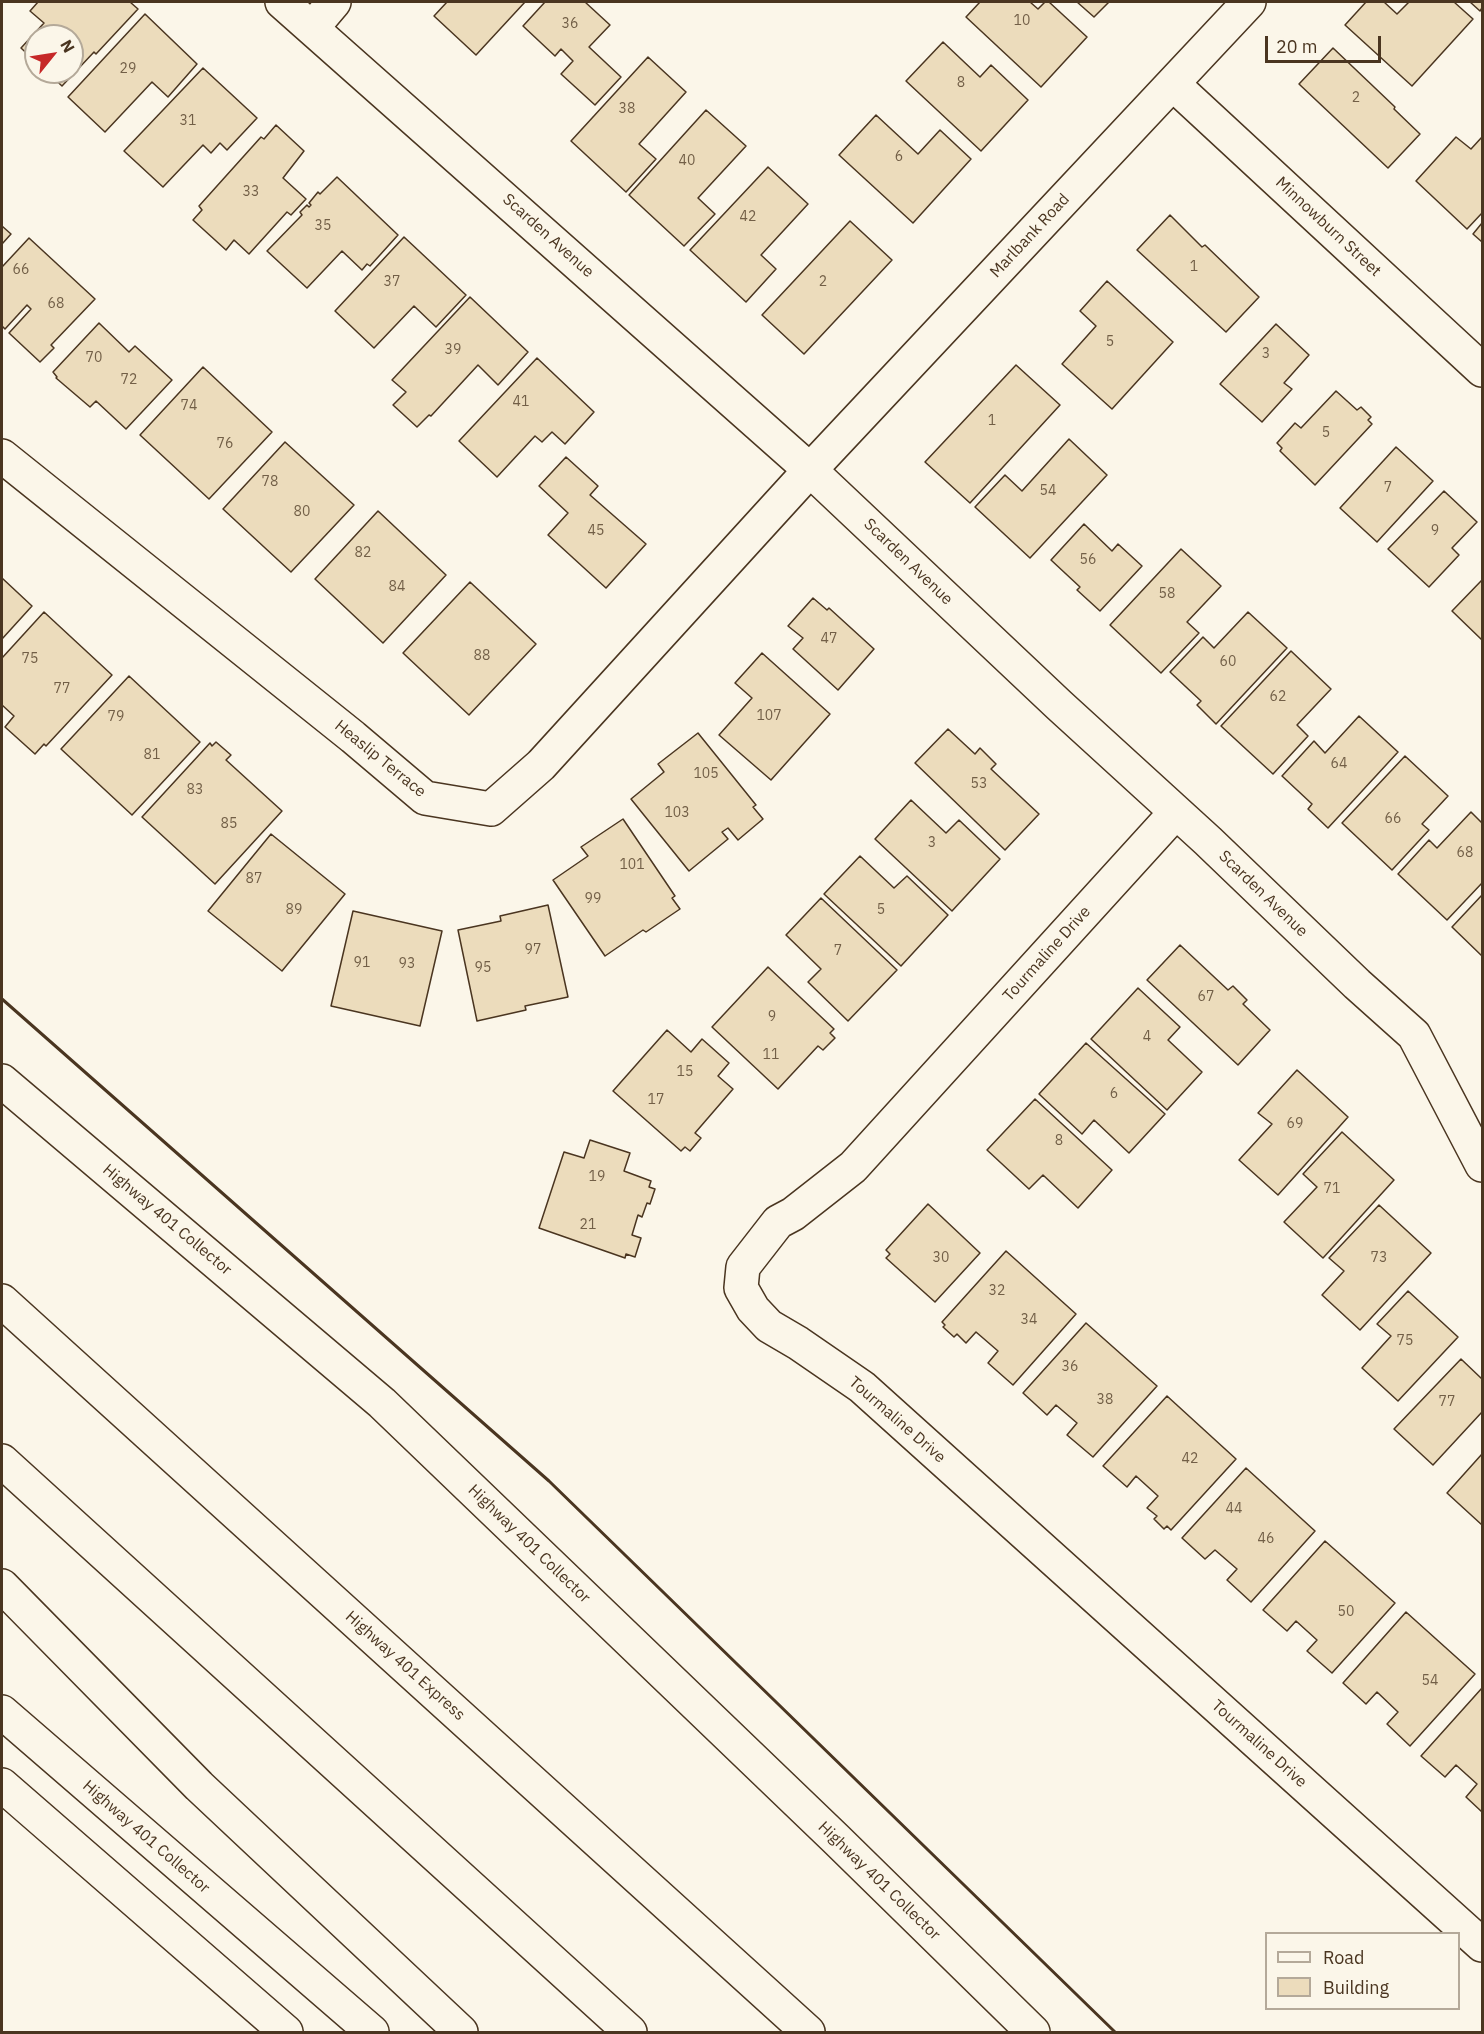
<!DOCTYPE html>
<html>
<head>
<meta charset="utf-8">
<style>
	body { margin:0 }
	#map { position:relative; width:1484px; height:2034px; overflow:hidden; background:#fbf6e9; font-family:"IBM Plex Sans",sans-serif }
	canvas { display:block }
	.frame { position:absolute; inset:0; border:3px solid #4a3520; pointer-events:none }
	.legend { position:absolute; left:1265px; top:1932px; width:195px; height:78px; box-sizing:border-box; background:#fbf6e9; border:2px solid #b4a999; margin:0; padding:8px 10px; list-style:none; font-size:18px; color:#4a3520 }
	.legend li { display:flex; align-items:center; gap:12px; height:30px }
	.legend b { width:30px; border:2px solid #b4a999 }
	.north { position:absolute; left:24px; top:24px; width:60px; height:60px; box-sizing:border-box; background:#fbf6e9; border:2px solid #b4a999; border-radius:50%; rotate:60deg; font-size:16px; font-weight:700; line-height:24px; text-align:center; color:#4a3520 }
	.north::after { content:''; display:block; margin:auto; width:21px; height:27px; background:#c62828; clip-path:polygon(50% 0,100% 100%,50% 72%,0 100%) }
	.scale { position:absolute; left:1265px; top:36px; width:116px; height:27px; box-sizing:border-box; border:3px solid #4a3520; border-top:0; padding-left:8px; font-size:18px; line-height:21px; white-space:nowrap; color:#4a3520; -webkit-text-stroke:4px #fbf6e9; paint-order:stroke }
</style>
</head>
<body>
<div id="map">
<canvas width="1484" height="2034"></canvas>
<div class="frame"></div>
<ul class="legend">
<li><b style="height:8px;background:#fbf6e9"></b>Road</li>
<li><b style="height:16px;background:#ecdcbc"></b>Building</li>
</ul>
<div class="north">N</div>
<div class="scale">20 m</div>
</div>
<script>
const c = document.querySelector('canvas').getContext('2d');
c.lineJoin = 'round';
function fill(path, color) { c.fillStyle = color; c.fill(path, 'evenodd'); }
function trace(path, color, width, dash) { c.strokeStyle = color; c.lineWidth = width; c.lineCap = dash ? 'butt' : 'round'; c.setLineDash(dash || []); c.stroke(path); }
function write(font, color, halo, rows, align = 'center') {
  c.font = font + ' "IBM Plex Sans",sans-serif'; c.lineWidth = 4.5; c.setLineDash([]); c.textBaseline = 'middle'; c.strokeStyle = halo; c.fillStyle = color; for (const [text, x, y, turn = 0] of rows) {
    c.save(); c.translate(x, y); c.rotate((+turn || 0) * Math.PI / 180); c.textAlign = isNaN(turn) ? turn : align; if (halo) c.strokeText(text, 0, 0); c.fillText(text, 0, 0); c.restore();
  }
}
const building = new Path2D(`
	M38,2h92l8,7 -42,45 -2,-2 -32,34 -15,-14h25v-36h-36v26l-15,-14 23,-25 -14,-12z
	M447,2h78l-49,53 -42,-39z
	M545,2h40l25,23 -21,22 32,30 -26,28 -34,-31 12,-13 -12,-12 -6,7 -32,-30z
	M980,2h50l8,7 7,-7h4l38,35 -46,50 -75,-70z
	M1077,2h32l-15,15z
	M1366,2h18l13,12 12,-12h45l19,17 -61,67 -67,-61z
	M1470,2h12v6l-2,3z
	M145,14l52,50 -29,33 -16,-15 -47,50 -37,-35z
	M943,42l37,35 11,-12 37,35 -47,51 -75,-70z
	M1333,48l62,59 -1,2 26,25 -32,34 -89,-84z
	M648,57l38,35 -47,52 17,15 -30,33 -55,-51z
	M203,68l54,50 -30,32 -7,-7 -9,10 -8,-8 -40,42 -39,-36z
	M706,110l40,36 -48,52 17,16 -31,32 -55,-51z
	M876,115l42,39 22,-24 31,29 -58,64 -74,-68z
	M276,125l28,26 -21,27 23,21 -15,16 -4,-3 -38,42 -15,-14 -8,10 -33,-30 9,-10 -3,-4 62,-69 3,2z
	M1456,137l15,12 11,-12v76l-15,16 -51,-48z
	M768,167l40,37 -47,51 15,14 -30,33 -56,-52z
	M337,177l61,58 -28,31 -3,-2 -5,6 -20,-19 -35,37 -40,-37 35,-36 -2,-3 7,-7 2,2 2,-2 -2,-2 9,-11 2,2z
	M1170,215l32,32 3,-2 54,52 -33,35 -89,-82z
	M850,221l42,39 -88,94 -42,-39z
	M1482,223v19l-9,-8z
	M2,226l9,8 -9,10z
	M404,237l62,58 -30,32 -22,-21 -40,42 -39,-37z
	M29,238l66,61 -44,46 3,3 -14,14 -31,-29 22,-24 -4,-4 -22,24 -3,-3v-59z
	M1107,281l66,61 -61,67 -50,-45 34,-38 -16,-15z
	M470,297l58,55 -30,33 -20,-20 -47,51 -2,-1 -12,12 -24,-22 13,-13 -14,-12z
	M99,323l30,29 6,-6 37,34 -46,49 -30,-28 -6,6 -34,-29 1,-1 -4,-5z
	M1276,324l33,31 -25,28 8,6 -30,33 -42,-38z
	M537,358l57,54 -29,32 -13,-12 -10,10 -7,-6 -38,41 -38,-36z
	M1016,365l44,40 -90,98 -45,-41z
	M203,367l69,65 -63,67 -69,-64z
	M1336,391l21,19 4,-3 10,10 -3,3 4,4 -57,61 -35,-34 2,-3 -5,-5 18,-20 6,5z
	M1069,439l38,36 -77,83 -55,-51 30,-32 17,16z
	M285,442l69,63 -63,67 -68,-63z
	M1396,447l37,34 -56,61 -37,-34z
	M566,457l32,29 -8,9 56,49 -40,44 -58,-53 20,-22 -29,-27z
	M1444,491l33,31 -25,26 7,7 -30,32 -41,-38z
	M378,511l68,64 -63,68 -68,-64z
	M1084,524l28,27 6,-7 24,22 -42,45 -23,-21 3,-3 -29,-27z
	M1181,549l40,37 -34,36 12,11 -38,40 -51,-48z
	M2,578l30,28 -30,33z
	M1482,580v60l-30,-29z
	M470,582l66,62 -67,71 -66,-62z
	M813,598l14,12 2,-2 45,41 -36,41 -45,-41 10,-11 -15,-12z
	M44,612l68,63 -66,71 -2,-2 -9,10 -30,-27 9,-11 -12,-11v-47z
	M1248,612l39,36 -71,76 -19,-19 4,-4 -31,-29 33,-35 11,11z
	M1291,651l40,38 -34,36 11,11 -35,38 -52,-48z
	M762,653l68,61 -59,66 -52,-45 33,-37 -17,-15z
	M129,676l71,66 -68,73 -71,-66z
	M1359,716l39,36 -70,76 -20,-19 4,-5 -30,-28 32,-35 11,12z
	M948,729l27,25 5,-6 16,16 -5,5 48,45 -34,36 -90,-87z
	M698,733l58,72 -3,2 10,12 -25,21 -10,-12 -6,4 6,7 -39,32 -58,-72 33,-27 -6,-8z
	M216,742l15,13 -5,5 56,51 -67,73 -73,-67 68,-74 2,3z
	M1405,756l43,40 -26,28 7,6 -37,40 -50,-47z
	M911,800l35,33 13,-13 41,39 -48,52 -77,-72z
	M1471,812l11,11v60l-35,37 -49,-46 31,-34 8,8z
	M623,819l52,77 -3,2 8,11 -34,23 -3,-2 -38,26 -52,-76 35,-24 -7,-9z
	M271,834l74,60 -63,77 -74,-60z
	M860,856l34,32 13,-12 41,39 -47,51 -77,-72z
	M1482,895v61l-30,-29z
	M821,898l76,72 -49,51 -40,-39 13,-13 -35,-34z
	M548,905l20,92 -43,9 1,4 -49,11 -19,-91 43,-9 -1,-5z
	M353,911l89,20 -22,95 -89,-20z
	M1180,945l48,45 5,-4 14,14 -4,4 27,26 -32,35 -91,-85z
	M768,967l66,62 -4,4 5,5 -12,12 -5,-4 -40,43 -66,-62z
	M1138,988l42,39 -12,13 34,32 -35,38 -76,-71z
	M667,1030l24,22 11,-13 27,24 -11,13 15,13 -38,44 6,5 -11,13 -5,-4 -4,4 -68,-60z
	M1086,1043l79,71 -36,39 -35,-33 -12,14 -43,-40z
	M1297,1070l51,47 -70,78 -39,-35 33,-36 -14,-11z
	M1035,1099l77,71 -34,38 -35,-33 -14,14 -42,-39z
	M1342,1132l52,48 -71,78 -39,-36 33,-35 -14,-13z
	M590,1140l40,13 -6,18 27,10 -2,6 6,2 -5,15 -3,-1 -5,14 -4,-2 -6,20 9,3 -6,19 -9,-3 -1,4 -86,-30 25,-76 20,6z
	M928,1204l52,49 -45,49 -49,-44 4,-4 -4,-4z
	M1379,1205l52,48 -71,77 -38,-35 22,-24 -15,-13z
	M1006,1251l70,63 -63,71 -25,-22 10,-12 -22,-19 -10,11 -9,-9 -3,3 -11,-10 2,-2 -3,-3z
	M1408,1291l50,46 -60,64 -36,-33 29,-32 -14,-12z
	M1086,1323l71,63 -64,71 -26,-22 10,-12 -21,-18 -9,10 -24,-22z
	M1461,1359l21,20v33l-49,53 -39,-36z
	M1167,1396l69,63 -65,71 -4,-4 -3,3 -10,-10 3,-3 -10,-8 11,-12 -22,-20 -9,11 -24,-21z
	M1482,1454v71l-35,-32z
	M1246,1468l69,63 -64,71 -24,-22 10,-11 -22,-19 -10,9 -23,-21z
	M1325,1541l70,62 -63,70 -25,-22 10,-11 -21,-19 -9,10 -24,-21z
	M1406,1612l69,62 -65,72 -23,-22 11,-12 -21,-20 -11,12 -23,-21z
	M1482,1688v124l-16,-15 11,-13 -21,-19 -11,12 -24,-21z`);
const minor = new Path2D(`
	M282,2l528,468 249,235 149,136 149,143 57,51 68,130
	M312,28l22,-26
	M1173,84l309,286
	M2,456l351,281 72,61 66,11 50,-44 269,-295 439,-468
	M1176,812l-323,355 -60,47 -15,8 -35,45 -2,21 12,21 16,17 29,17 64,44 620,558`);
const highway = new Path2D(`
	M2,1081l380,322 454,436 197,193
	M2,1301l806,731
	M2,1461l628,571
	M2,1586l197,200 262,246
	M2,1712l370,320
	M2,1785l284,247`);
const wall = new Path2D(`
	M2,999l547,482 566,551`);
const numberNames = [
	["10",1022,21],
	["36",570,24],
	["29",128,69],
	["8",961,83],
	["2",1356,98],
	["38",627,109],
	["31",188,121],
	["6",899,157],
	["40",687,161],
	["33",251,192],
	["42",748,217],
	["35",323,226],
	["1",1194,267],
	["66",21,270],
	["37",392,282],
	["2",823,282],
	["68",56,304],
	["5",1110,342],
	["39",453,350],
	["3",1266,354],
	["70",94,358],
	["72",129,380],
	["41",521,402],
	["74",189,406],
	["1",992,421],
	["5",1326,433],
	["76",225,444],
	["78",270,482],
	["7",1388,488],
	["54",1048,491],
	["80",302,512],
	["45",596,531],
	["9",1435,531],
	["82",363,553],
	["56",1088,560],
	["84",397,587],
	["58",1167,594],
	["47",829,639],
	["88",482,656],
	["75",30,659],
	["60",1228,662],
	["77",62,689],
	["62",1278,697],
	["107",769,716],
	["79",116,717],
	["81",152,755],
	["64",1339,764],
	["105",706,774],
	["53",979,784],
	["83",195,790],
	["103",677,813],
	["66",1393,819],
	["85",229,824],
	["3",932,843],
	["68",1465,853],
	["101",632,865],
	["87",254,879],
	["99",593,899],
	["89",294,910],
	["5",881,910],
	["97",533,950],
	["7",838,951],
	["91",362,963],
	["93",407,964],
	["95",483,968],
	["67",1206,997],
	["9",772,1017],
	["4",1147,1037],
	["11",771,1055],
	["15",685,1072],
	["6",1114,1094],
	["17",656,1100],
	["69",1295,1124],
	["8",1059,1141],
	["19",597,1177],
	["71",1332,1189],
	["21",588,1225],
	["30",941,1258],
	["73",1379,1258],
	["32",997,1291],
	["34",1029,1320],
	["75",1405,1341],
	["36",1070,1367],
	["38",1105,1400],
	["77",1447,1402],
	["42",1190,1459],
	["44",1234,1509],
	["46",1266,1539],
	["50",1346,1612],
	["54",1430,1681]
];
const streetNames = [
	["Minnowburn Street",1328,227,43],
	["Scarden Avenue",548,236,42],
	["Marlbank Road",1030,236,-47],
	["Scarden Avenue",908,562,44],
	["Heaslip Terrace",380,759,39],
	["Scarden Avenue",1263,894,44],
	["Tourmaline Drive",1047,954,-48],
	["Highway 401 Collector",167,1220,40],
	["Tourmaline Drive",897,1420,41],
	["Highway 401 Collector",529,1544,44],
	["Highway 401 Express",405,1666,42],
	["Tourmaline Drive",1259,1744,42],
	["Highway 401 Collector",146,1837,41],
	["Highway 401 Collector",879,1881,44]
];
fill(building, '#ecdcbc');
trace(building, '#4a3520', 1.5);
trace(minor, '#4a3520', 36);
trace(highway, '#4a3520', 36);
trace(minor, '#fbf6e9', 33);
trace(highway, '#fbf6e9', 33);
trace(wall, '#4a3520', 3);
write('14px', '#725f47', null, numberNames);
write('16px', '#4a3520', '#fbf6e9', streetNames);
</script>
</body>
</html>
